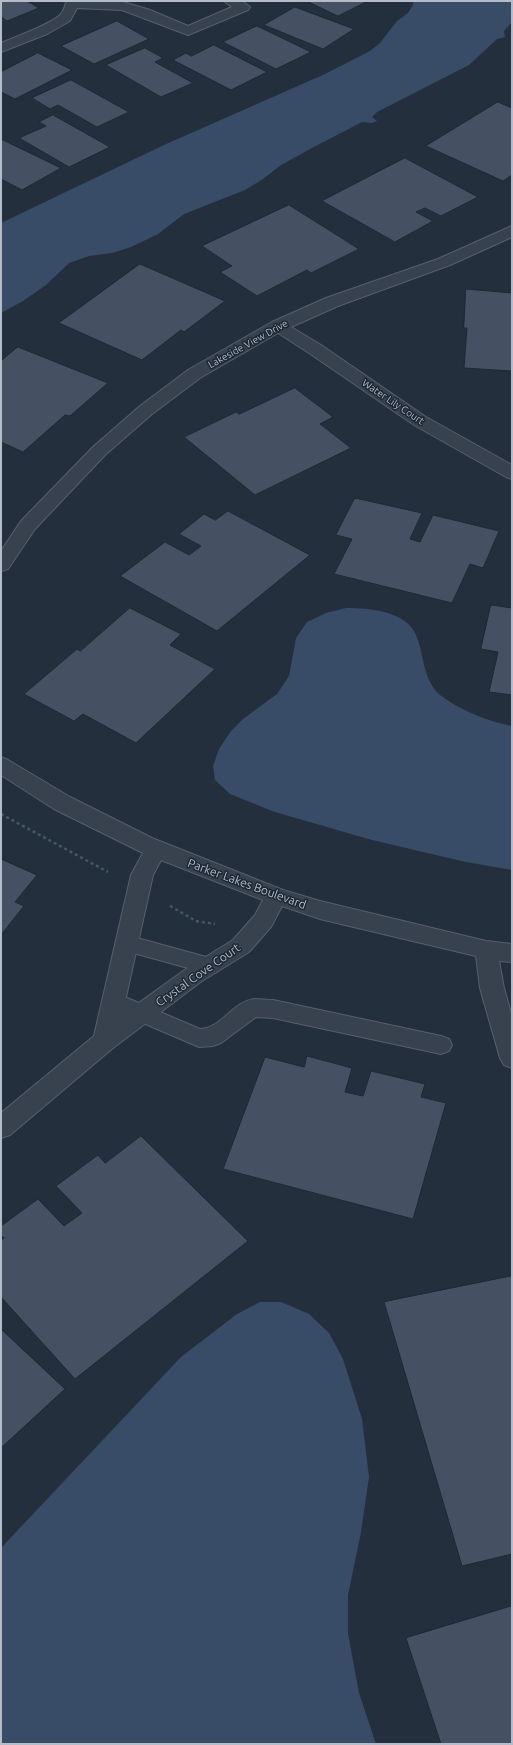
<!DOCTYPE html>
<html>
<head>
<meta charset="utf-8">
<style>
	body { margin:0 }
	#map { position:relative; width:513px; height:1745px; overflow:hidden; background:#242f3e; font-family:Ubuntu,sans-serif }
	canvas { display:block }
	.frame { position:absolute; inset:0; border:2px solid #b4bcc9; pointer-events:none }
</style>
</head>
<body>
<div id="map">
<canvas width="513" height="1745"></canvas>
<div class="frame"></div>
</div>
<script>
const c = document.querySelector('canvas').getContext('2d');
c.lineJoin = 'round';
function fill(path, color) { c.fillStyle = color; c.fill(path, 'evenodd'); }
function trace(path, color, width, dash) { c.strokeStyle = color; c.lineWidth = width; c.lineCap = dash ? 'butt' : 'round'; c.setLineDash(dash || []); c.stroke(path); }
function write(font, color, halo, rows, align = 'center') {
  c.font = font + ' Ubuntu,sans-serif'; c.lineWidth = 3; c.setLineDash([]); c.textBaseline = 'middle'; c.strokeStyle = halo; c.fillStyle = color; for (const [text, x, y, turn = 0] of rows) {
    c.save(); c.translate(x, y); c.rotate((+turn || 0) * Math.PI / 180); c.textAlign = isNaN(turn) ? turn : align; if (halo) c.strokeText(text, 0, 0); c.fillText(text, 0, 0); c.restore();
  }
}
const water = new Path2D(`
	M413,1h99v21l-8,9 1,6 -8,2 -28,26 -92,47 -5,5 5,4 -5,2 -10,-1 -52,27 -29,16 -18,14 -18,11 -61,24 -26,20 -27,13 -19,6 -23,3 -20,7 -23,22 -23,16 -22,12v-90l163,-78 161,-71 45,-23 10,-8 17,-22 11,-8 5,-8z
	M346,608c23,0 60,3 70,27 8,19 6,37 19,55 3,4 8,7 12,10 20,13 41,21 65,26v144l-46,-8 -94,-22 -97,-28 -45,-18 -15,-14 -2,-14 6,-17 12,-18 12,-12 34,-25 12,-18 7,-38 11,-16 19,-9z
	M260,1302h21l28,12 20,19 14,26 19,60 7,58 -8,55 -13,63v39l11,59 17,51h-375v-196l180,-191 56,-43z`);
const building = new Path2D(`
	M1,1h26l12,7 -32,13 -6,-4z
	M307,1h61l-30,15z
	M295,7l59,22 -31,20 -59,-24z
	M117,21l32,18 -55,25 -33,-18z
	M257,26l54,26 -35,17 -53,-27z
	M214,45l53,27 -36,18 -58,-30 13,-7 5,3z
	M145,48l18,10 -8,4 38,21 -32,14 -55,-32z
	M38,53l34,17 -57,29 -14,-7v-20z
	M71,80l58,32 -32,15 -39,-22 -8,4 -18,-11z
	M498,102l14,6v67l-9,6 -77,-35z
	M53,115l57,32 -41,20 -50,-29 27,-12 -7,-4z
	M3,140l58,28 -39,22 -21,-11v-38z
	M405,158l73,39 -37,19 -16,-8 -9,4 17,9 -38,21 -73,-41z
	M289,205l70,44 -48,24 -4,-3 -50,26 -37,-24 12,-6 -30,-20z
	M140,264l85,37 -41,31 -3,-2 -39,30 -83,-37z
	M466,289l46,4v78l-48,-3 3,-40h-3z
	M18,347l90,36 -38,33 -5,-1 -42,37 -22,-10v-81z
	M295,388l38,29 -13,7 31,24 -96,47 -71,-58 52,-25 3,2z
	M355,498l67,15 -12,26 10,3 13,-27 66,16 -16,37 -13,-4 -18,39 -118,-29 18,-35 -16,-4z
	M228,511l82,44 -93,76 -97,-55 45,-34 24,13 12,-9 -22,-12 25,-20 11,6z
	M491,605l21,3v87l-23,-3 9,-40 -17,-3z
	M130,608l51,26 -11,11 45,24 -79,74 -53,-29 -9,7 -50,-27 53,-45 3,2z
	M1,859l36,16 -22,27 9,4 -23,29z
	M307,1056l45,12 -7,24 18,4 8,-25 54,13 -4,13 25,6 -33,116 -190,-50 42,-112 39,10z
	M141,1136l107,105 -173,138 -74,-82v-57l3,-2 -3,-3v-9l37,-27 26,27 18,-13 -26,-27 42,-31 7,8z
	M512,1276v278l-50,12 -78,-264z
	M1,1329l64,60 -64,59z
	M512,1606v138h-71l-35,-106z`);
const path = new Path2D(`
	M1,814l107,58
	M170,906l26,15 19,3`);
const lane = new Path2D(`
	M126,935l84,23 7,2 3,6 -3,6 -7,2 -91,-25 -3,-6 3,-6z
	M113,992l87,37c22,-1 32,-27 54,-30 6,0 13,1 19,1l168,36 8,3 3,6 -3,6 -8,3 -168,-36 -17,-1 -35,26 -8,3 -14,1 -93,-40 -4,-6 4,-6z`);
const street = new Path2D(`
	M66,1l57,1 27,8 38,16 44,-19 -8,-6h18l8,6 -2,3 -60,25 -66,-25 -45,-2 -7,13 -23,13 -46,18v-9c14,-6 48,-18 59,-28 3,-3 6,-10 6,-14z
	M512,226v11l-62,28 -112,41 -47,21 30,18 105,72 86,48v14l-6,-2 -92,-52 -105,-72 -31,-20 -78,45 -48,36 -47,41 -70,74 -27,40 -7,2v-20l20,-30 72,-74 47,-41 48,-36 84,-48 54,-24 112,-39z
	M1,757l7,3 62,37 82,41 131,52 37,11 166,40 26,3v18l-13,-1 5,27 8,29v51l-8,-3 -4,-7 -20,-70 -4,-32 -156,-37 -38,-13 -11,21 -22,25 -47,29 -89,67 -103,87 -9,3v-25l93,-77 37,-161 12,-22 -89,-44 -53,-34zM161,860l102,40 -8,15 -22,25 -47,29 -64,46 31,-140z`);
const farStreetnames = [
	["Lakeside View Drive",248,344,-29],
	["Water Lily Court",393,402,34]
];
const streetNames = [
	["Parker Lakes Boulevard",247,884,20],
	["Crystal Cove Court",198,975,-35]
];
fill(water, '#394c67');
fill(building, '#455162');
trace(building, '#1f2835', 1);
trace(lane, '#565f6c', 2);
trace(street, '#565f6c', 2);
trace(path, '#44595c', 2.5, [3, 3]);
fill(lane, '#38414e');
fill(street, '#38414e');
write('10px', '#b4bcc9', '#1d2633', farStreetnames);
write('12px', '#b4bcc9', '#1d2633', streetNames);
</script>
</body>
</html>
